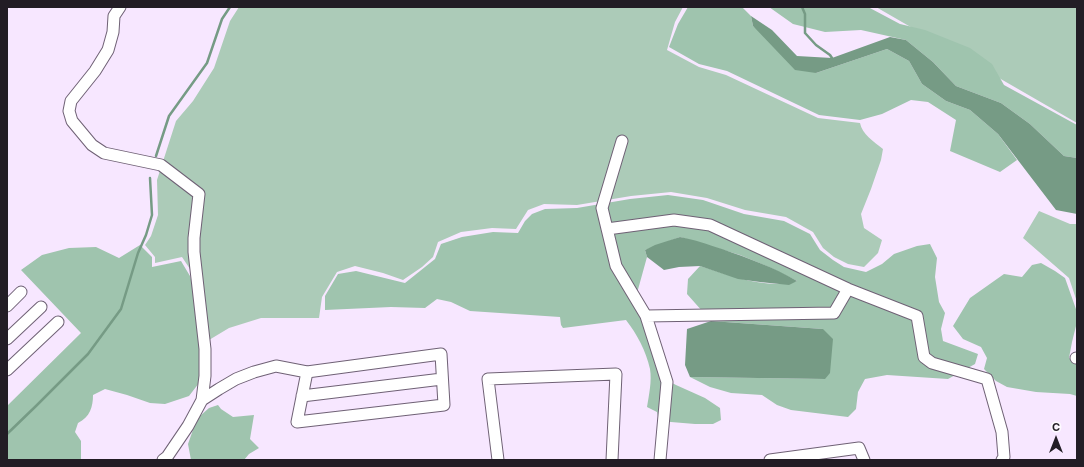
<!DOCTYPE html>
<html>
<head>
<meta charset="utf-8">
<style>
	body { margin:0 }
	#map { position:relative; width:1084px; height:467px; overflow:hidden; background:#f7e7ff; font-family:Inter,sans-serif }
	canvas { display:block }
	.frame { position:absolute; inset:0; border:8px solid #221d25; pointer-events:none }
	.north { position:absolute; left:1036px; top:419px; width:40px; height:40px; -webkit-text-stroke:3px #fdfaff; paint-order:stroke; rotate:0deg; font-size:11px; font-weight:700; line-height:16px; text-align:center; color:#221d25 }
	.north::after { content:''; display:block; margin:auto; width:14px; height:18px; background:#221d25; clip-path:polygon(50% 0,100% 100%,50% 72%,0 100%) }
</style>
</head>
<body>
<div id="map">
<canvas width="1084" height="467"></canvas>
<div class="frame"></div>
<div class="north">С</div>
</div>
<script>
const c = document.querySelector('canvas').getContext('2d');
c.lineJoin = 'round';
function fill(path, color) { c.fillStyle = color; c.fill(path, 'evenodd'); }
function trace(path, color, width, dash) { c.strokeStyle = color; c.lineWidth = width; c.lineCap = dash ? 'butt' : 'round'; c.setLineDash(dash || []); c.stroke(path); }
const green = new Path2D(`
	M239,7h444l-8,15 -8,28 32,17 27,8 92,43 42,5c2,11 14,19 23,26l-2,11 -10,29 -10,25 3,14 18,12 -4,13 -14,14 -16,-3 -14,-7 -11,-9 -10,-16 -27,-15 -41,-7 -38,-12 -36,-6 -40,4 -54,9 -33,-1 -16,6 -12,19 -24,-1 -31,4 -23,10 -5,15 -11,10 -19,13 -20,-7 -28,-7 -18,6 -15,25 -3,21h-58l-32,10 -20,12 -15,-65 -12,-18 -27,6v-6l-10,-12 6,-9 7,-21 -1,-35 19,-59 17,-20 21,-33 16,-47z
	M876,7h201v116z
	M1039,211l31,13h7v78l-8,-24 -46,-40z`);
const forest = new Path2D(`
	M688,7h54l9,9 2,10 63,47 71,-24 22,12 13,23 24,17 24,9 28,24 19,26 -17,12 -50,-21 6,-31 -28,-18 -17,-2 -29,14 -22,6 -41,-5 -92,-44 -28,-7 -30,-17 9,-23z
	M769,7h99l32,17 25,6 45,18 22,16 12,21 73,40v33l-13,-2 -34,-32 -29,-21 -45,-17 -23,-24 -27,-22 -45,-10 -36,2 -32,-8z
	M668,195l35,5 41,14 40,7 26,13 10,16 13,10 11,7 22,5 16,-8 12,-10 23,-8 13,-2 7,14 -2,19 4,25 6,11 -4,16 2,12 35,13 -3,10 -27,15 -61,-4 -22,4 -7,13 -2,17 -8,8 -57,-7 -14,-5 -15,-10 -31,-2 -21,-6 -20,-10 135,2 -2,-50 -112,-8 -24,-27 1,-15 12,-13c26,8 51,18 78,18 6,0 13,-2 19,-3l-28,-14 -29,-12 -60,-18 -35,13 2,7 -13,47 11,18 16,55 15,8 29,13 15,10 1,12 -8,4h-18l-36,-3 -2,-9 -10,-5c2,-12 5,-26 3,-38 -4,-18 -13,-35 -24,-49l-63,8 -2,-3 -1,-8 -90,-6 -19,-9 -14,-3 -12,9 -34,-1 -66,3v-14l13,-22 18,-3 49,12 30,-24 6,-15 21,-7 31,-5 25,1 7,-12 7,-7 13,-5 32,-1 53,-9z
	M140,245l12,12v10l29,-6 9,15 9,32v75l-10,13 -24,8 -15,-1 -23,-8 -22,-6 -12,6c0,12 -3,22 -15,28l-3,9 6,9v19h-74v-54l74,-73 -60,-63 21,-15 27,-7 27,-1 23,11z
	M1041,263l14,8 10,7 12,34v10l-5,20 -3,16 8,4v34l-7,-2 -34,-2 -29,-5 -11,-6 -12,-12 3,-11 -6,-11 -18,-8 -10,-13 17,-28 34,-24 18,3 10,-12z
	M218,405l3,4 12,8 21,-2 -4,24 9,9 -10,6 -5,6h-53l-3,-16 6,-17 6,-11 9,-8z`);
const water = new Path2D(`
	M751,16l21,14 25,26 35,2 58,-21 16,3 27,22 23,24 45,17 29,21 34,32 13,2v56l-21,-4 -58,-76 -28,-24 -24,-9 -24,-17 -13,-23 -22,-12 -71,24 -21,-3 -42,-44z
	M680,237c16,3 26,7 42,12 26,9 51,18 75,32l-8,4 -29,-3 -22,-3 -38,-13 -21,1 -15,3 -17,-13 -2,-7 10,-5z
	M711,321l112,8 10,10 -3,34 -5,6 -135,-2 -5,-12 2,-36z`);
const stream = new Path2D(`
	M802,7l3,7v19l11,12 14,10 2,3
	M156,156l13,-40 38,-53 15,-44 8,-12
	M7,434l29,-28 52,-52 33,-45 17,-56 8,-18 6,-20 -2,-37`);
const minor = new Path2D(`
	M120,7l-6,9 -1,16 -5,18 -13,21 -24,30 -2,10 3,10 20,24 12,8 57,12 38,29 -5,44v14l11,97v27l-3,24
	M622,141l-20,67 14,58 30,50 21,66 -7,78
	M607,229l67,-9 36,5 138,64 69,27 7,41 8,6 55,16 15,53 2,25 -2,3
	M7,306l14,-14
	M646,316l188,-3 14,-24
	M7,339l34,-32
	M1076,358h1
	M7,370l51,-48
	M302,396l140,-17
	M163,460l4,-3 21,-31 14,-26 17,-11 17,-10 18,-7 22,-6 31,6 134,-18 3,51 -147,17 10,-50
	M498,460l-10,-81 128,-5 -4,86
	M770,460l89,-12 5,12`);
fill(green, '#accbb8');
fill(forest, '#9fc4ae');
fill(water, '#769b85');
trace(stream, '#769b85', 2.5);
trace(minor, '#6f6175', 13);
trace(minor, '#fff', 11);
</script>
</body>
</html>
